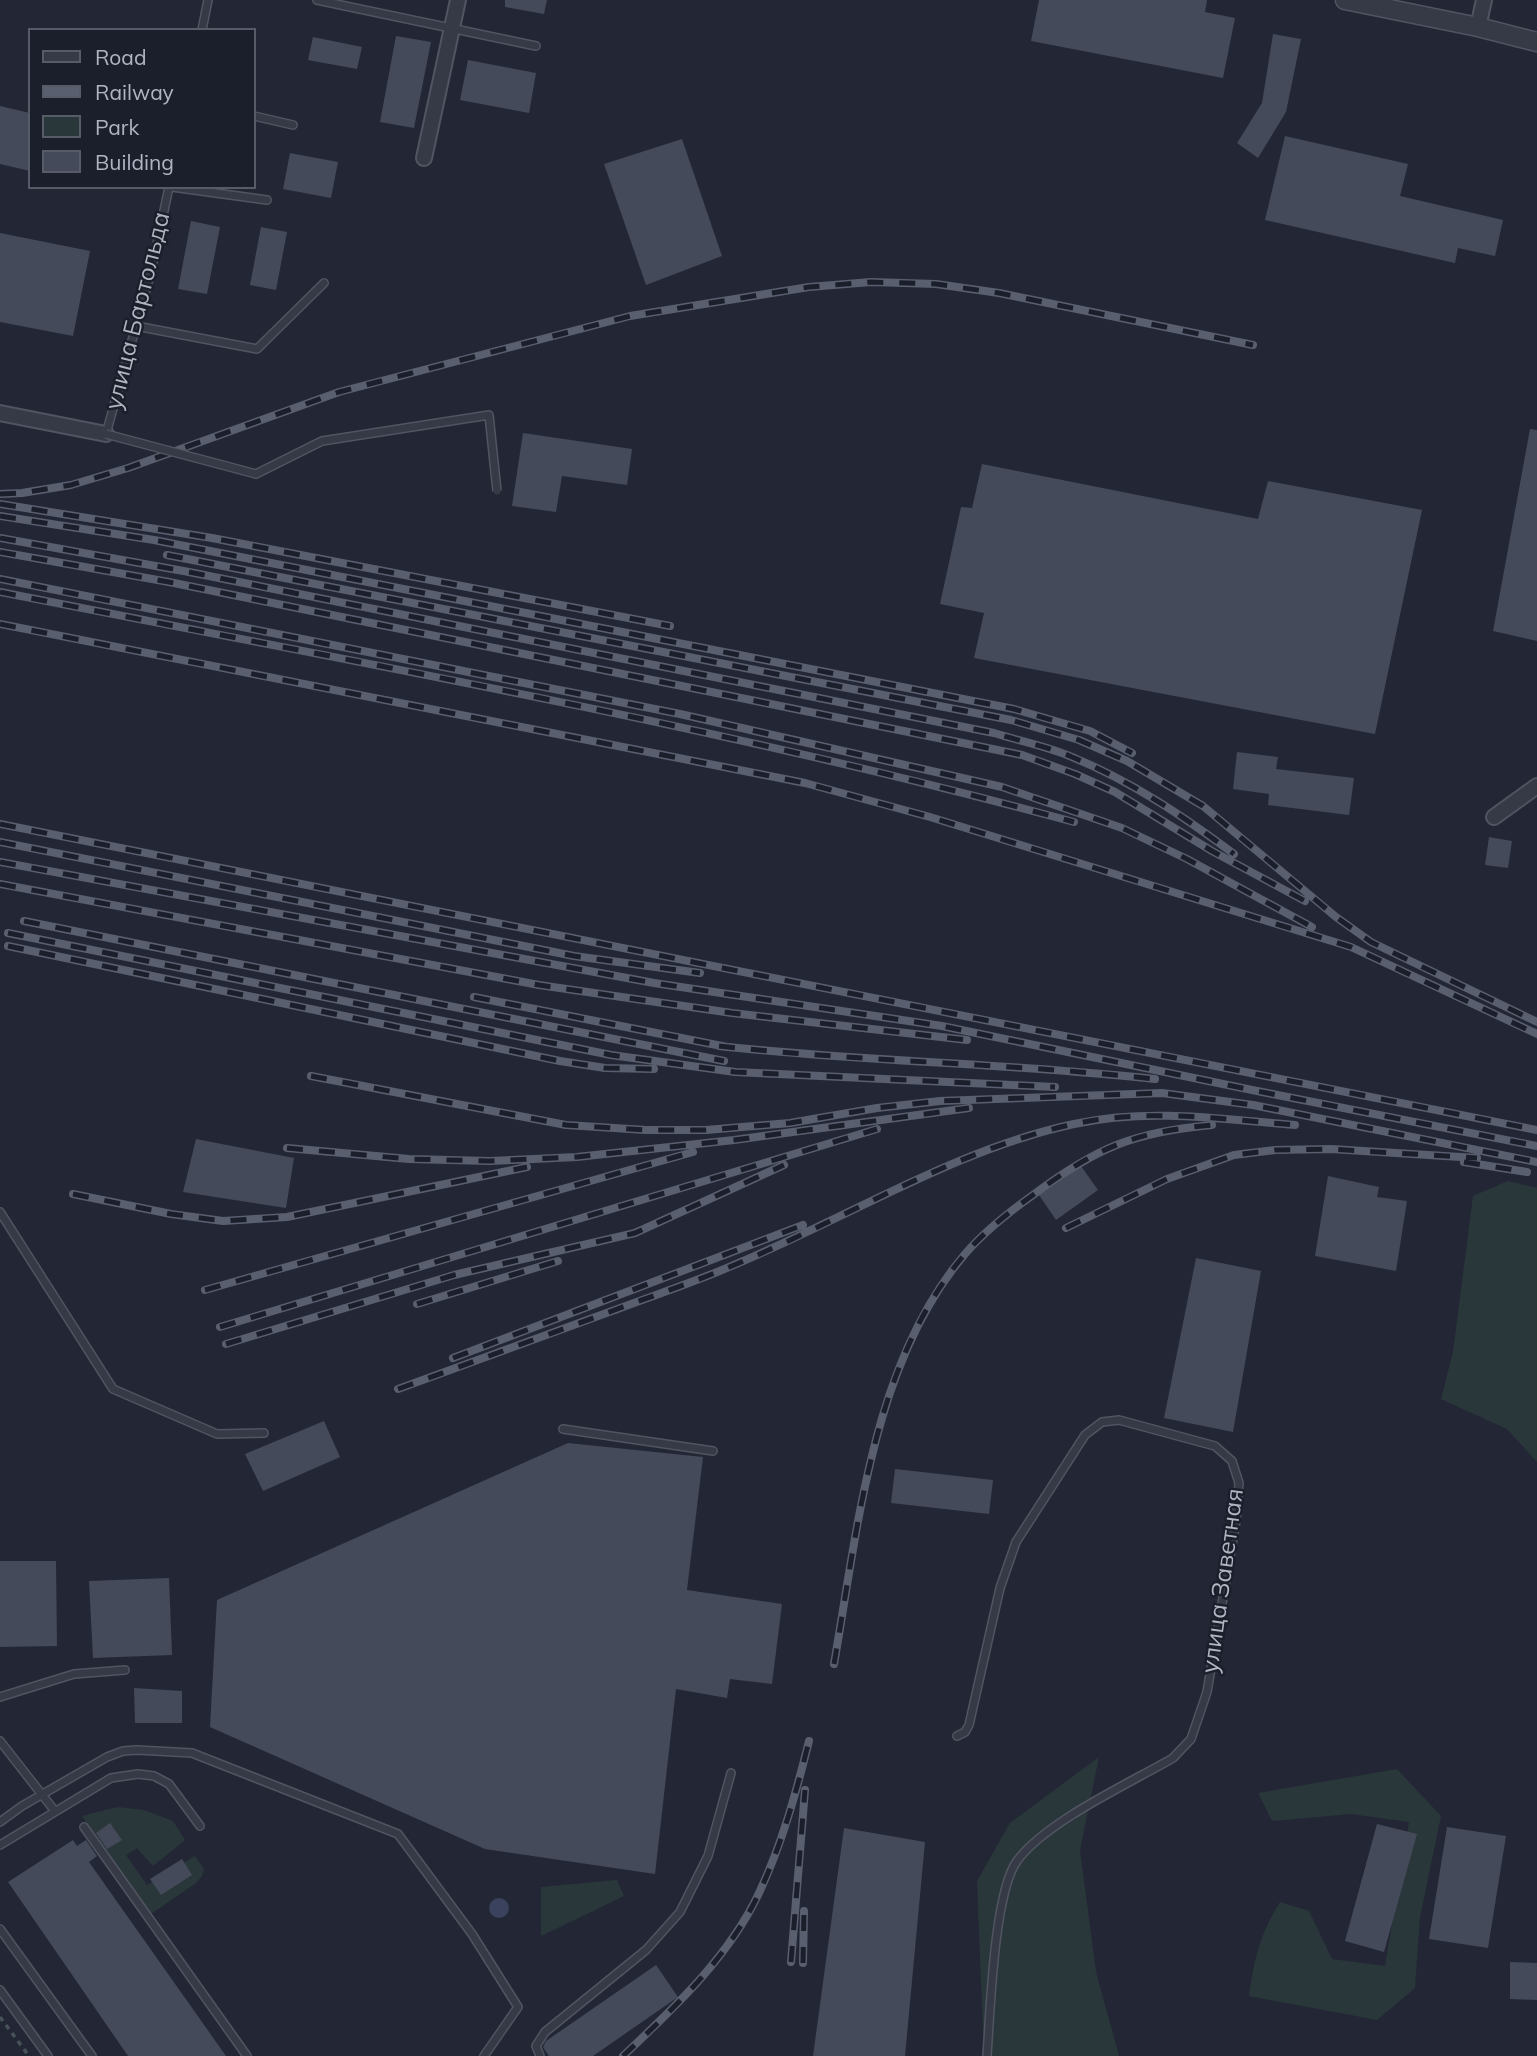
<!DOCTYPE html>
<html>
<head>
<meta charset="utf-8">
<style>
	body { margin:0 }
	#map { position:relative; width:1537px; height:2056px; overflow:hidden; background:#232735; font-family:Mulish,sans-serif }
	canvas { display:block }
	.legend { position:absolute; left:28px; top:28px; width:228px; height:161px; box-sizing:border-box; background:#1b1f2b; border:2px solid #575b68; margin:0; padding:9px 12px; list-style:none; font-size:21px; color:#b1b4c3 }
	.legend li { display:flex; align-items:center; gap:14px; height:35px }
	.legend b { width:35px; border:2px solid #575b68 }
</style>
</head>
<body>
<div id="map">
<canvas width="1537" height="2056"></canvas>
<ul class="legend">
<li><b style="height:9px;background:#363a46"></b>Road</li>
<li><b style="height:9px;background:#5a5f6f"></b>Railway</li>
<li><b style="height:19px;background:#29373a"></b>Park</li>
<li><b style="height:19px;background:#444a5a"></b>Building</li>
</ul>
</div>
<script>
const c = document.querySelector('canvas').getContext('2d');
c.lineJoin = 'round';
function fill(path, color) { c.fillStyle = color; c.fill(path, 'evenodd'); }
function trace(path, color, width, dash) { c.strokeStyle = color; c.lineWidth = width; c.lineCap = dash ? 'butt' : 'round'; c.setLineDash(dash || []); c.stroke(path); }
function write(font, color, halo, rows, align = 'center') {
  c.font = font + ' Mulish,sans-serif'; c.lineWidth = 5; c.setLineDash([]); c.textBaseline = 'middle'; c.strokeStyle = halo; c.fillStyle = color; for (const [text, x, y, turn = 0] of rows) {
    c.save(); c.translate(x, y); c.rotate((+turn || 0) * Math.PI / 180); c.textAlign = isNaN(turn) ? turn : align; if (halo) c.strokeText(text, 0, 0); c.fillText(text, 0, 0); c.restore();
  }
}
const green = new Path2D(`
	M1508,1181l29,7v274l-30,-33 -66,-30 12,-47 20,-156z
	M1099,1757l-19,93 16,122 23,84h-135l-7,-175 33,-58z
	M1397,1769l44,47 -21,101 -5,71 -38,32 -128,-24c5,-36 11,-62 31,-94l29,9 23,48 53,7 24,-144 -58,-8 -79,7 -14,-28z
	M117,1807l27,3 29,11 12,19 -32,26 -16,-18 -11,7 21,30 48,-29 9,13 -2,7 -6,7 -45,31 -69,-98z
	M617,1880l7,16 -83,40v-49z`);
const water = new Path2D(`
	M489 1908a10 10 0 1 1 20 0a10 10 0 1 1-20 0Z`);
const building = new Path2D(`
	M505,0h42l-3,14 -39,-7z
	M1039,0h168l-2,12 30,6 -12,60 -192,-37z
	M1273,34l28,5 -15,73 -28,46 -21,-15 25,-40z
	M396,36l35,6 -17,86 -34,-6z
	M313,37l49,10 -5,22 -49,-9z
	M468,60l68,13 -7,40 -69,-13z
	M0,106l30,7v58l-30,-7z
	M1285,136l123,28 -8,32 103,24 -8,36 -37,-8 -3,15 -190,-43z
	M682,139l40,117 -76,29 -42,-121z
	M290,153l48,9 -7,36 -48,-9z
	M191,221l29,6 -13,67 -29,-5z
	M261,227l26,5 -11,58 -26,-5z
	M0,233l90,18 -17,85 -73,-14z
	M1530,429l7,1v211l-44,-10z
	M523,433l109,16 -5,36 -65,-9 -6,36 -44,-6z
	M982,464l276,55 10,-38 154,29 -47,224 -401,-76 10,-45 -44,-9 21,-97 11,1z
	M1237,752l41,5 -2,12 78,9 -5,37 -81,-10 1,-11 -36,-5z
	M1489,837l23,4 -4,27 -23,-3z
	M196,1139l98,19 -8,50 -103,-16z
	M1081,1166l17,24 -42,30 -17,-25z
	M1328,1176l51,11 -2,10 30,4 -11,70 -81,-15z
	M1196,1258l65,13 -28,161 -69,-14z
	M324,1421l16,36 -77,34 -18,-37z
	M568,1443l135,14 -16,133 95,14 -10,80 -42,-5 -3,19 -51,-9 -21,185 -170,-25 -275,-122 7,-127z
	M895,1469l98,11 -4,34 -98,-11z
	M0,1561h56l1,85 -57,1z
	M169,1578l3,77 -79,3 -4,-77z
	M134,1688l48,3v32h-47z
	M110,1823l12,17 -15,9 -11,-16z
	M1377,1824l40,10 -33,118 -39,-11z
	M1447,1827l59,9 -18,112 -59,-9z
	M844,1828l81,14 -20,214h-92z
	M73,1840l4,6 9,-6 11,16 -8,6 137,194h-98l-120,-174z
	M182,1859l10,16 -31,20 -11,-16z
	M1510,1962l27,1v37l-27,-1z
	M656,1965l22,32 -85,59h-44l-6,-9 3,-6z`);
const path = new Path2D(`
	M0,2017l29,39`);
const service = new Path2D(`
	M317,0l219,46
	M202,30l6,-30
	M254,116l39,9
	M172,187l95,13
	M136,326l121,23 67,-66
	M106,434l45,-162 18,-85
	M0,1212l113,177 104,45 47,-1
	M563,1429l150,22
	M0,1697l74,-23 51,-4
	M957,1736l8,-4 4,-7 31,-137 16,-46 69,-107 17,-13 17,-2 96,26 17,15 7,22 -3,38 -29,171 -16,47 -18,19c-43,25 -128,64 -156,103 -23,31 -27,153 -30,195
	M0,1741l54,69
	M0,1822l22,-16 85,-49 16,-6 14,-1 55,3 206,81 74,100 46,73 -34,49
	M84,1827l163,229
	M0,1845l111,-67 27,-4 16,2 15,8 31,42
	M0,1929l92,127
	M0,1990l48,66
	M540,2056l-4,-10 9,-14 101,-82 34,-38 28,-56 23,-83`);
const minor = new Path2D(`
	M1478,27l6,-27
	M424,158l34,-158
	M0,413l106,21
	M1494,817l43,-31`);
const tertiary = new Path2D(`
	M1345,0l133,27 59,15`);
const rail = new Path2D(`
	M0,494l22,-1 49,-8 57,-17 211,-76 291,-76 179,-29 62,-5 65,2 63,9 254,52
	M0,504l212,34 458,88
	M0,516l154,24 860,169 76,22 42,22
	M0,538l189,34 805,161c25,8 53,13 78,24 59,24 111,59 162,97
	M0,552l169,30 853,173 53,19 40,18 97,59 93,50
	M167,555l844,165 68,20 48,21 76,45 133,111 35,25 166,80
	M0,579l680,135 322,73 120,41 65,31 125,68
	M0,592c359,71 721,134 1074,230
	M0,624l805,159 125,34 421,130 186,87
	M0,824l1537,306
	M0,842l574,114 126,17
	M0,862l654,121 288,43 310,64 285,56
	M0,884l539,101 193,28 235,27
	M24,921l700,140
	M8,933l603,122 124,17 320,15
	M8,946l552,115 45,7 49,1
	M474,997l253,50
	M719,1046c145,16 291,17 436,33
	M311,1076l255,49 80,5h60l84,-7 87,-15 63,-7 222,-8 91,12 284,57
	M287,1148l122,11 81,2 87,-4 157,-17 235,-32
	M1464,1162l63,10
	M73,1194l98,20 52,7 64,-4 240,-50
	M1066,1228l101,-49 67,-24 41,-5 56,-1 146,9
	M205,1290l488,-138
	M417,1304l141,-43
	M220,1327l657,-198
	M226,1344l228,-69 181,-42 149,-68
	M453,1358l350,-133
	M398,1389c72,-26 143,-52 214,-78 37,-14 74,-26 110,-41 115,-46 230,-120 352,-146 73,-16 148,-5 221,1
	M834,1664c24,-136 38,-301 131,-410 19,-22 44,-42 68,-59 63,-47 100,-63 179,-70
	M791,1962l14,-172
	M803,1963l1,-52
	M623,2056c51,-48 106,-99 136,-163 23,-49 37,-100 50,-152`);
const serviceBridge = new Path2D(`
	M106,434l150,40 66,-33 167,-26 8,76`);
const streetNames = [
	["улица Бартольда",138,311,-76],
	["улица Заветная",1223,1581,-82]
];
fill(green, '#29373a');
fill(water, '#3a425d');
fill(building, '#444a5a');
trace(service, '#515461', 10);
trace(minor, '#515461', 18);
trace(tertiary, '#515461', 21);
trace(path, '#465258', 3.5, [5, 5]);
trace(service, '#363a46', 7);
trace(minor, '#363a46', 14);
trace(tertiary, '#363a46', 18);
trace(rail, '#5a5f6f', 8);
trace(rail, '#1b1f2b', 5, [16]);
trace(serviceBridge, '#515461', 10, []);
trace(serviceBridge, '#363a46', 7);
write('24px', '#b1b4c3', '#1b1f2b', streetNames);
</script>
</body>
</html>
